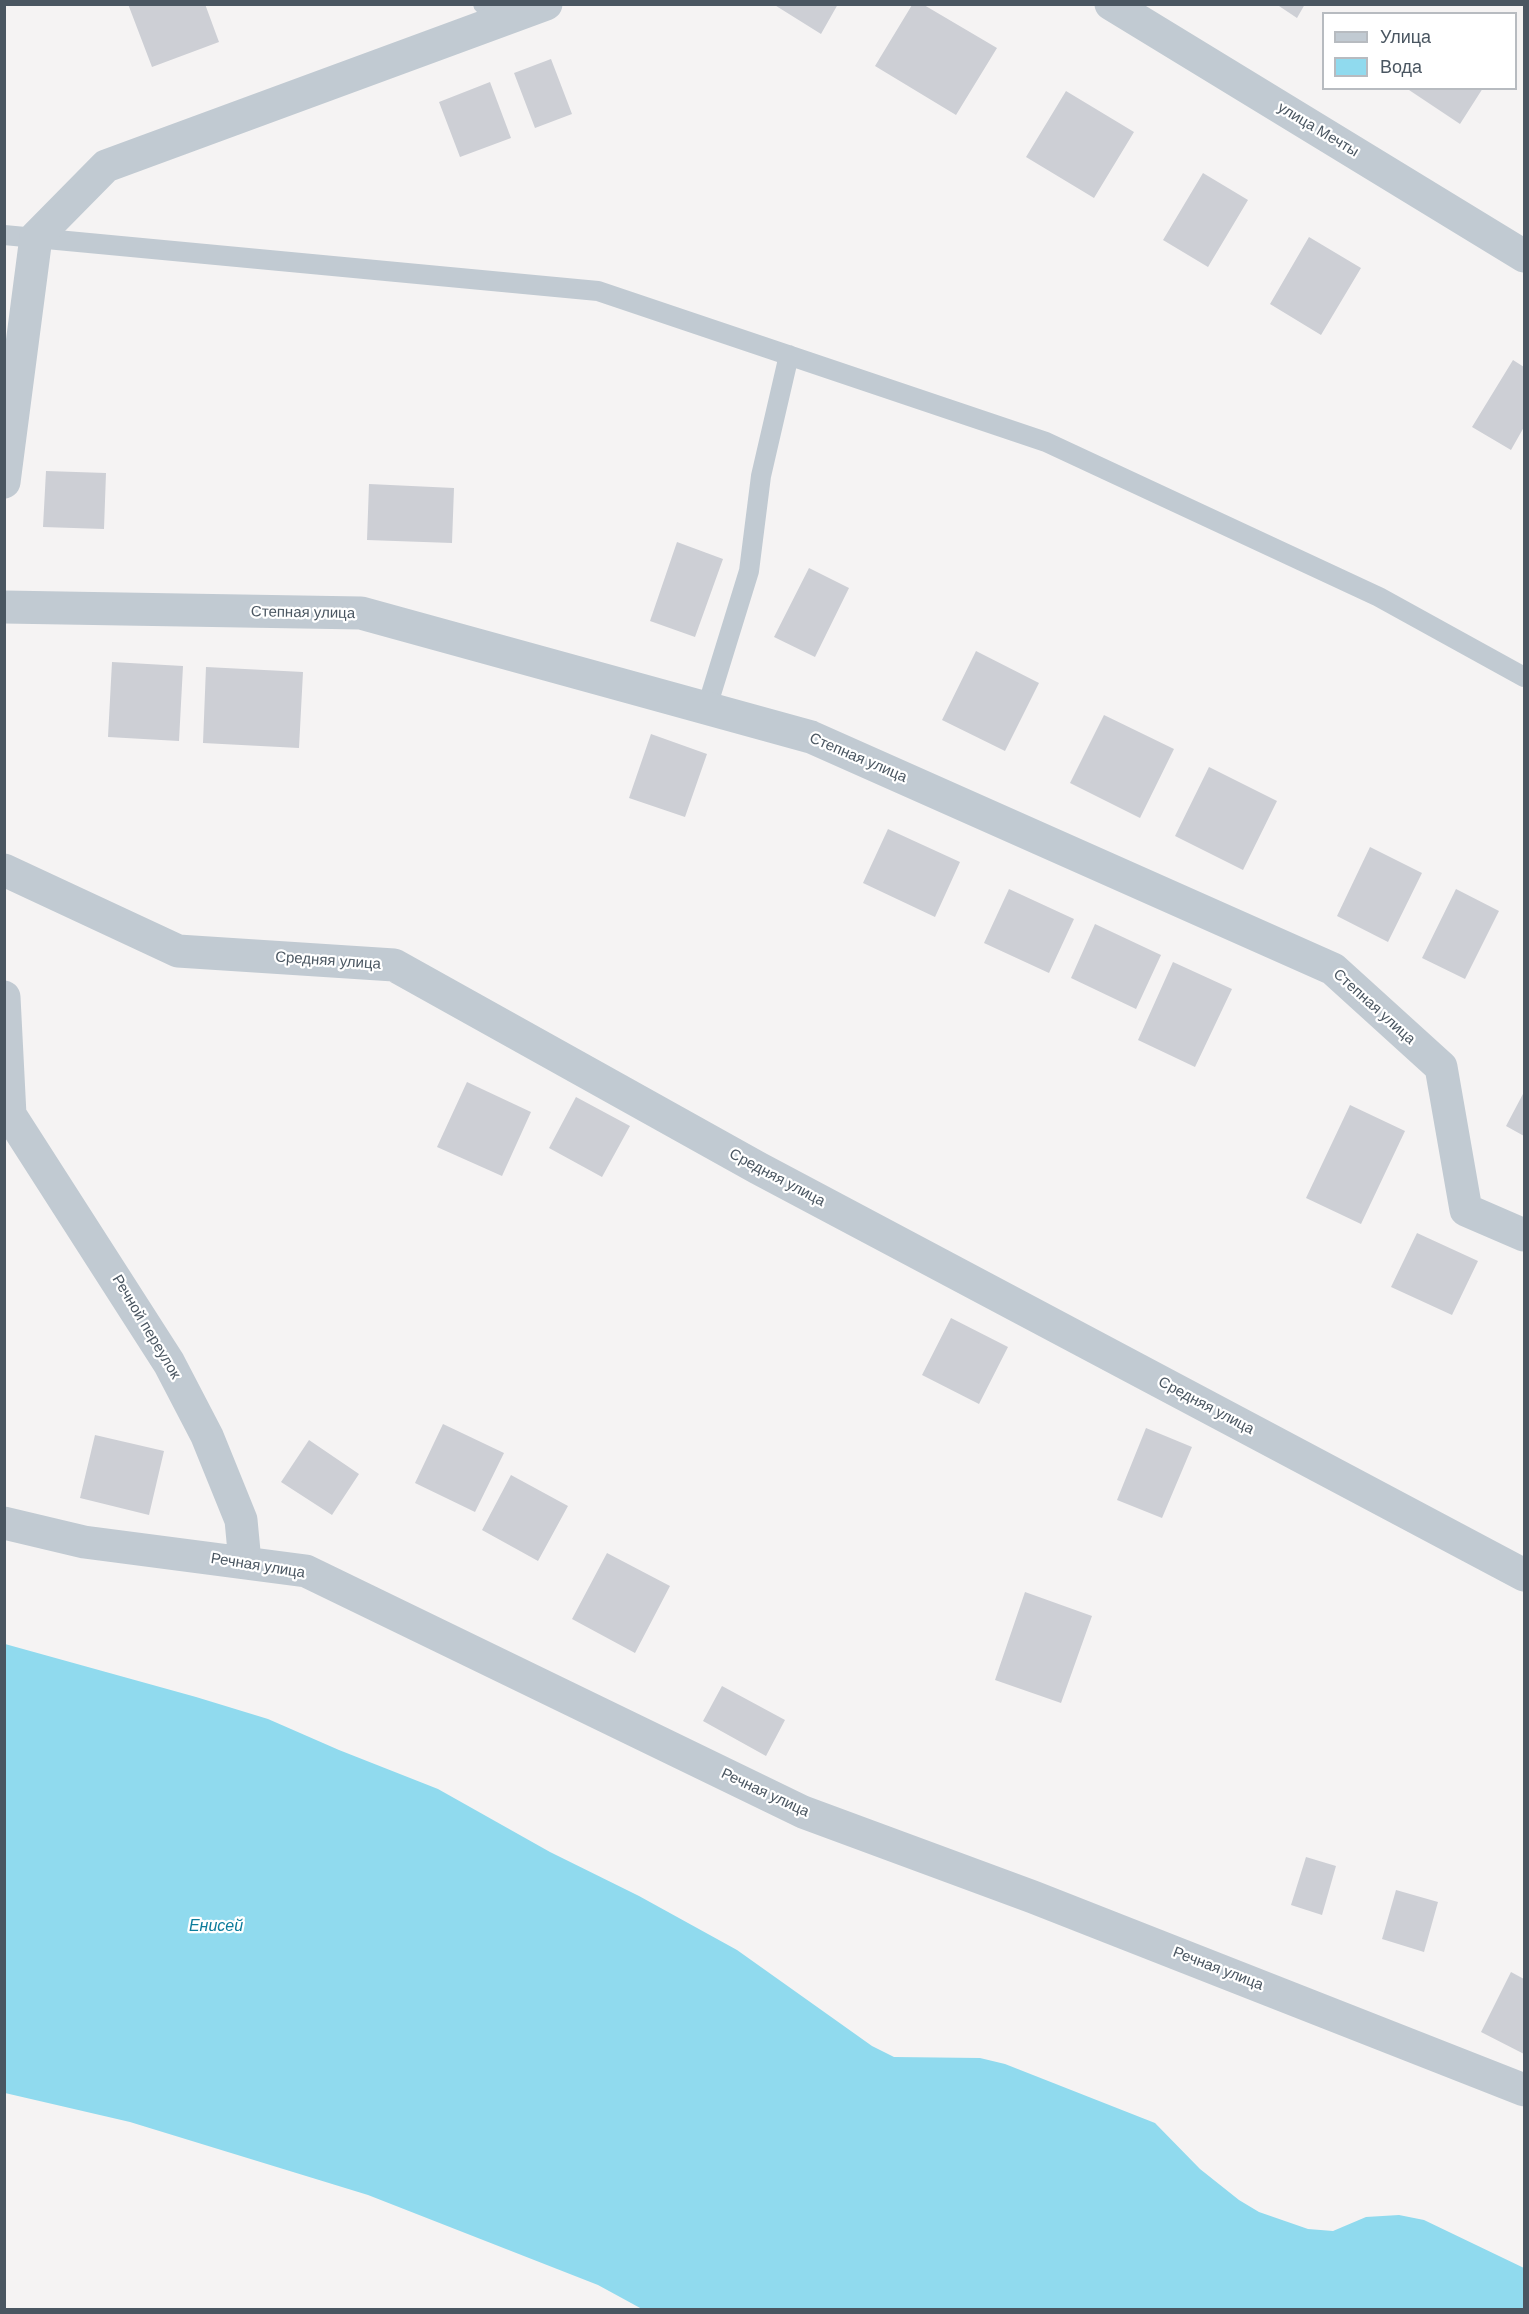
<!DOCTYPE html>
<html>
<head>
<meta charset="utf-8">
<style>
	body { margin:0 }
	#map { position:relative; width:1529px; height:2314px; overflow:hidden; background:#f5f3f3; font-family:Helvetica,sans-serif }
	canvas { display:block }
	.frame { position:absolute; inset:0; border:6px solid #4a5661; pointer-events:none }
	.legend { position:absolute; left:1322px; top:12px; width:195px; height:78px; box-sizing:border-box; background:#fff; border:2px solid #b7bbc0; margin:0; padding:8px 10px; list-style:none; font-size:18px; color:#4a5661 }
	.legend li { display:flex; align-items:center; gap:12px; height:30px }
	.legend b { width:30px; border:2px solid #b7bbc0 }
</style>
</head>
<body>
<div id="map">
<canvas width="1529" height="2314"></canvas>
<div class="frame"></div>
<ul class="legend">
<li><b style="height:8px;background:#c1cad2"></b>Улица</li>
<li><b style="height:16px;background:#90daee"></b>Вода</li>
</ul>
</div>
<script>
const c = document.querySelector('canvas').getContext('2d');
c.lineJoin = 'round';
function fill(path, color) { c.fillStyle = color; c.fill(path, 'evenodd'); }
function trace(path, color, width, dash) { c.strokeStyle = color; c.lineWidth = width; c.lineCap = dash ? 'butt' : 'round'; c.setLineDash(dash || []); c.stroke(path); }
function write(font, color, halo, rows, align = 'center') {
  c.font = font + ' Helvetica,sans-serif'; c.lineWidth = 4.5; c.setLineDash([]); c.textBaseline = 'middle'; c.strokeStyle = halo; c.fillStyle = color; for (const [text, x, y, turn = 0] of rows) {
    c.save(); c.translate(x, y); c.rotate((+turn || 0) * Math.PI / 180); c.textAlign = isNaN(turn) ? turn : align; if (halo) c.strokeText(text, 0, 0); c.fillText(text, 0, 0); c.restore();
  }
}
const water = new Path2D(`
	M5,1644l191,53 72,22 71,31 99,39 112,63 89,44 98,54 135,96 22,11 86,1 25,6 150,59 45,46 39,31 20,12 49,17 25,2 33,-14 33,-2 25,5 100,48v41h-882l-44,-24 -230,-90 -238,-73 -125,-29z`);
const building = new Path2D(`
	M128,4h77l14,38 -67,25z
	M773,4h65l-17,30z
	M1276,4h29l-8,14z
	M912,5h12l73,43 -41,67 -81,-49z
	M551,59l21,55 -37,14 -21,-55z
	M490,82l21,56 -51,19 -21,-55z
	M1406,88h77l-23,36z
	M1066,91l68,41 -40,66 -68,-41z
	M1203,173l45,27 -40,67 -45,-27z
	M1309,237l52,31 -40,67 -51,-31z
	M1513,360l11,7v60l-13,23 -39,-23z
	M46,471l60,2 -2,56 -61,-2z
	M369,484l85,4 -2,55 -85,-3z
	M677,542l46,17 -28,78 -45,-16z
	M809,568l40,20 -34,69 -41,-20z
	M976,651l63,32 -34,68 -63,-31z
	M112,662l71,4 -4,75 -71,-4z
	M206,667l97,5 -4,76 -96,-5z
	M1104,715l70,34 -34,69 -70,-35z
	M651,734l56,20 -22,63 -56,-19z
	M1209,767l68,34 -34,69 -68,-34z
	M888,829l72,33 -25,55 -72,-34z
	M1370,847l52,26 -34,69 -51,-26z
	M1009,889l65,30 -25,54 -65,-30z
	M1456,889l43,22 -34,68 -43,-21z
	M1095,924l66,31 -25,54 -65,-31z
	M1173,962l59,27 -37,78 -57,-27z
	M467,1082l64,30 -29,64 -65,-29z
	M1524,1092v44l-18,-10z
	M576,1097l54,29 -28,51 -53,-29z
	M1350,1105l55,26 -44,93 -55,-26z
	M1417,1233l61,28 -26,54 -61,-28z
	M951,1318l57,29 -29,57 -57,-29z
	M443,1424l61,29 -29,59 -60,-29z
	M1146,1428l46,19 -30,71 -45,-18z
	M95,1435l69,16 -15,64 -69,-17z
	M309,1440l50,34 -27,41 -51,-33z
	M511,1475l57,31 -30,55 -56,-31z
	M607,1553l63,33 -35,67 -63,-34z
	M1025,1592l67,24 -31,87 -66,-23z
	M722,1686l63,34 -19,36 -63,-35z
	M1306,1857l30,9 -14,49 -31,-10z
	M1396,1890l42,12 -14,50 -42,-13z
	M1511,1972l13,7v75l-43,-22z`);
const lane = new Path2D(`
	M483,4l20,16
	M4,235l594,56 448,151 333,155 145,80
	M707,707l42,-136 12,-95 28,-121`);
const street = new Path2D(`
	M1111,4l413,252
	M4,482l32,-245 70,-71 440,-162
	M4,607l357,6 450,124 522,232 108,98 25,143 58,25
	M4,870l174,81 216,14 364,203 766,407
	M4,997l6,118
	M4,1112l6,3 159,248 38,73 34,84 4,42
	M4,1523l80,19 222,29 497,241 230,85 491,193`);
const streetNames = [
	["улица Мечты",1318,130,31],
	["Степная улица",303,613,1],
	["Степная улица",858,758,23],
	["Средняя улица",328,961,4],
	["Степная улица",1374,1007,42],
	["Средняя улица",777,1178,28],
	["Речной переулок",146,1327,59],
	["Средняя улица",1206,1406,28],
	["Речная улица",258,1566,9],
	["Речная улица",765,1793,25],
	["Речная улица",1218,1969,21]
];
const waterNames = [
	["Енисей",216,1927]
];
fill(water, '#90daee');
fill(building, '#cdcfd5');
trace(lane, '#c1cad2', 20);
trace(street, '#c1cad2', 33);
write('15px', '#4a5661', '#fff', streetNames);
write('italic 16px', '#0c7c9b', '#fff', waterNames);
</script>
</body>
</html>
